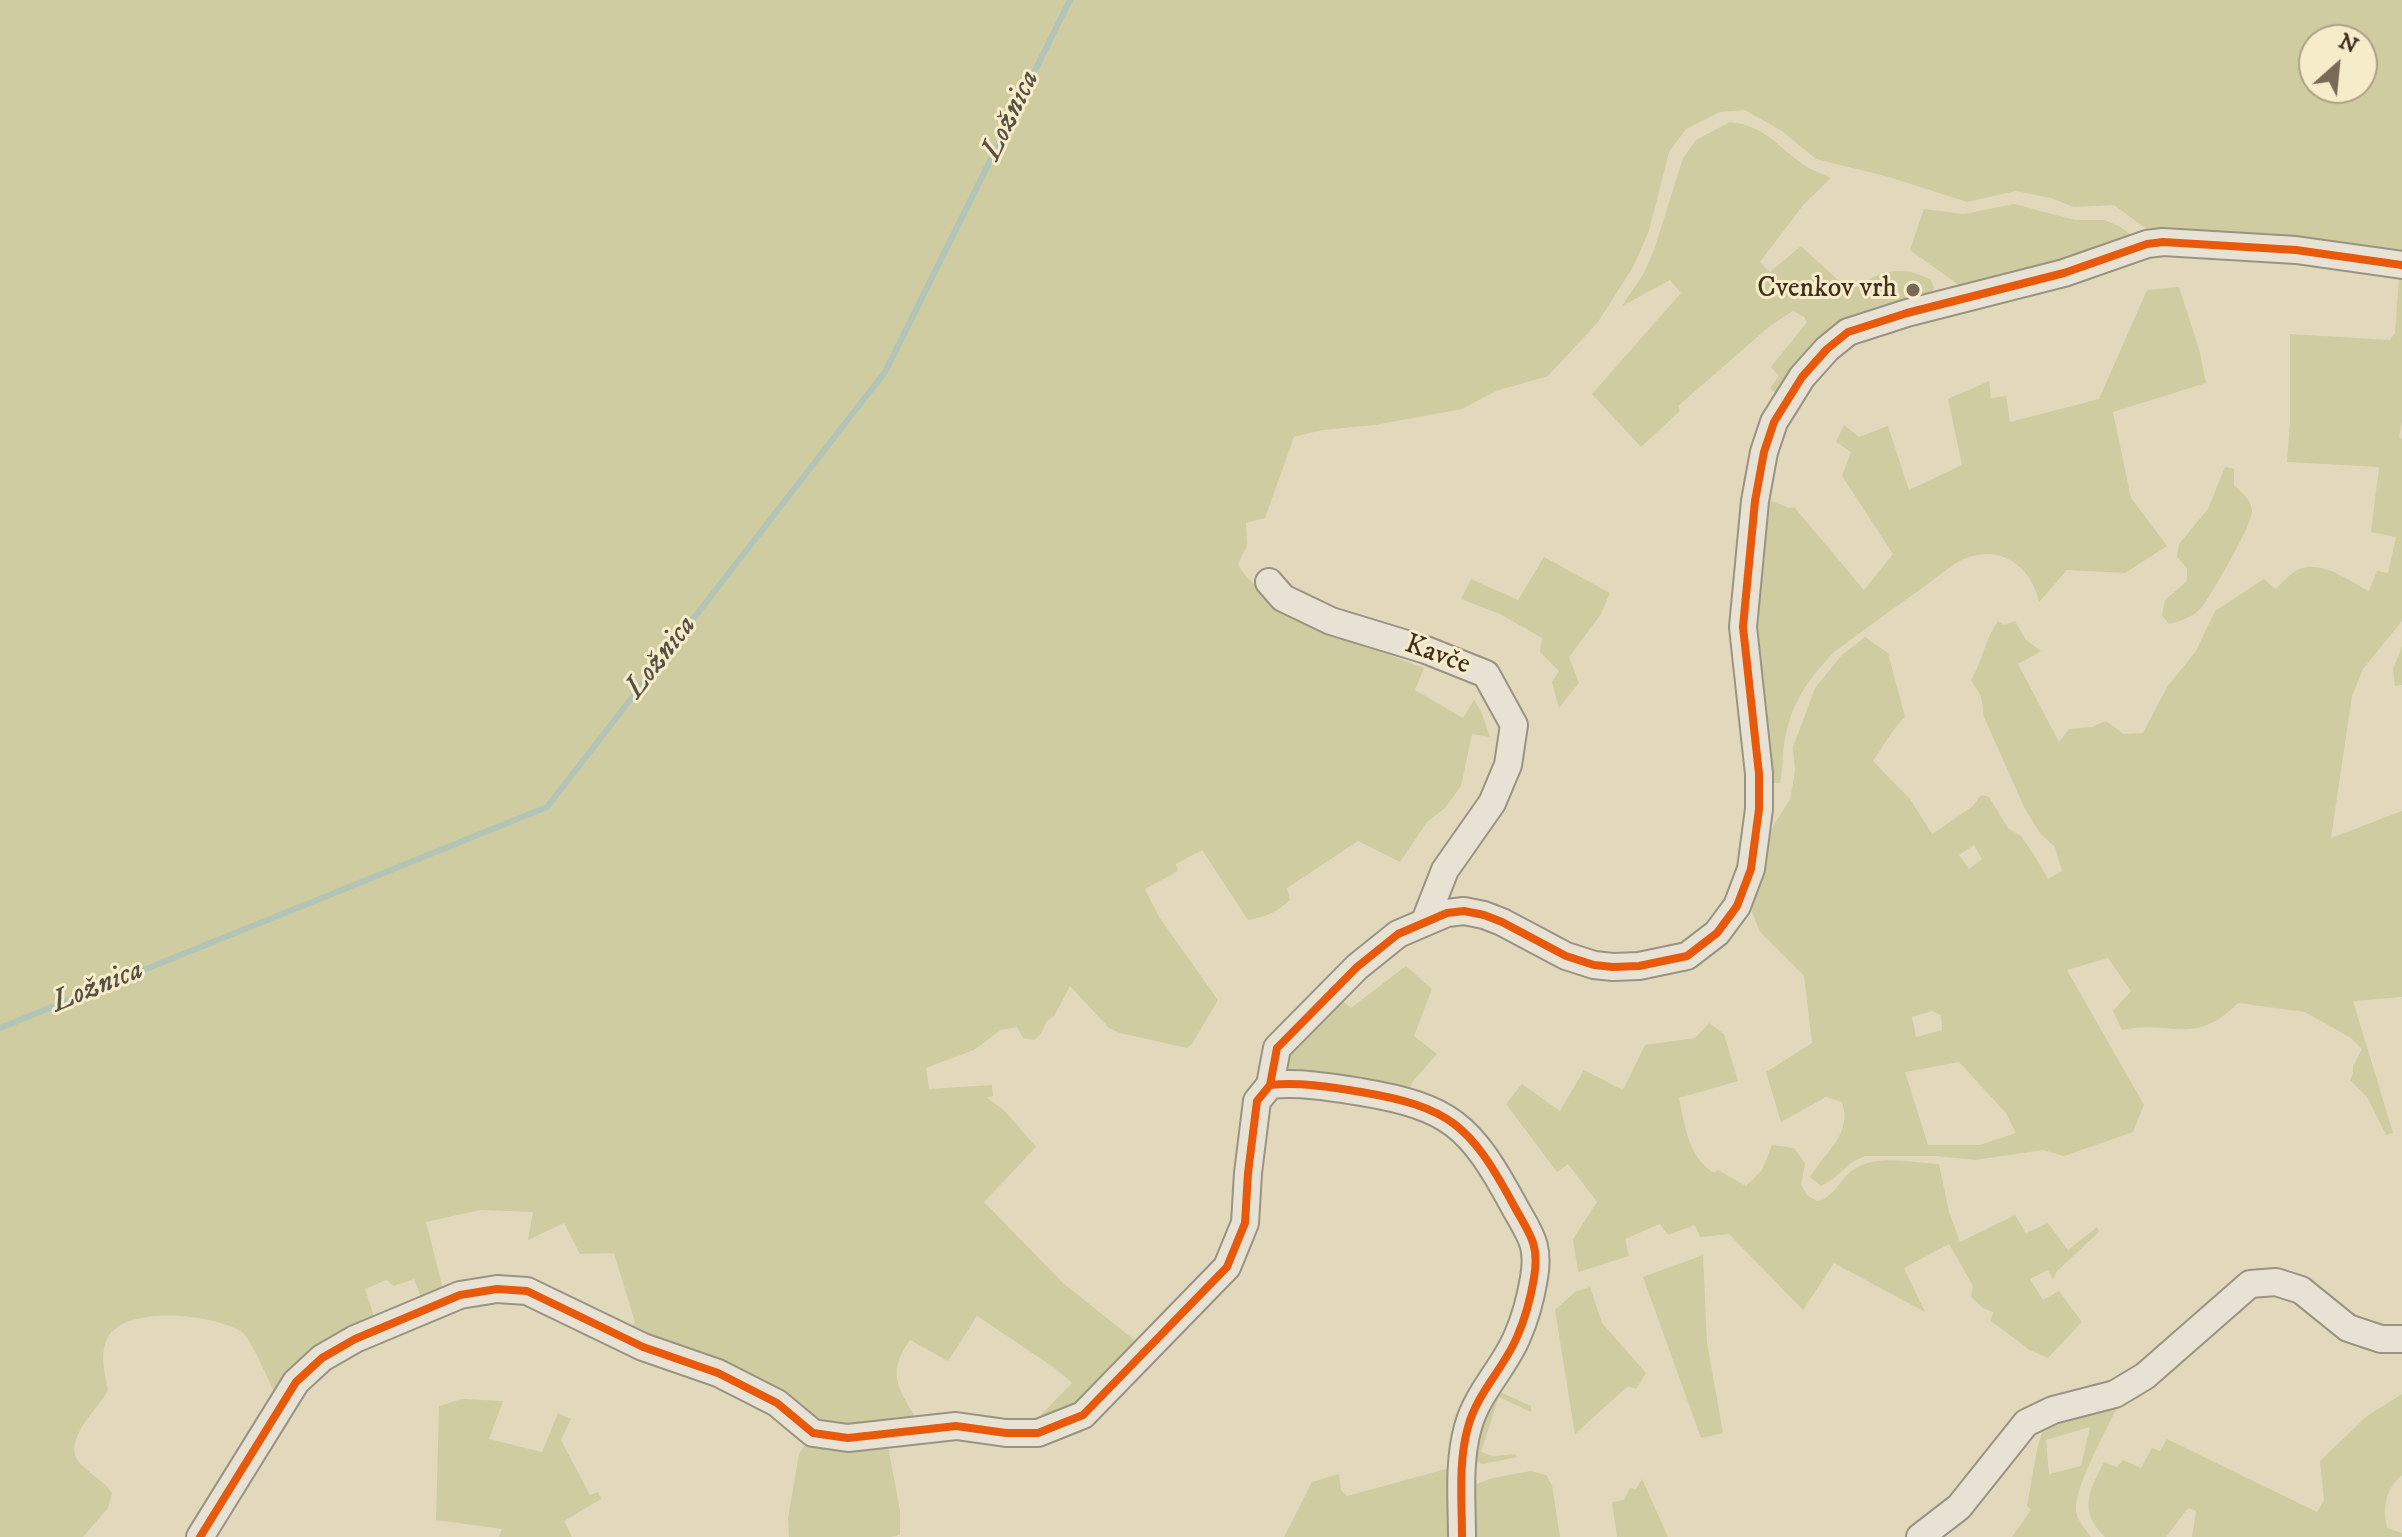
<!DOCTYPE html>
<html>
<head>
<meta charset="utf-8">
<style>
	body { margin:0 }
	#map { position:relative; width:2402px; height:1537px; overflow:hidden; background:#e2d9bd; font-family:"IM FELL DW Pica",serif }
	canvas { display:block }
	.north { position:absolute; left:2298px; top:24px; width:80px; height:80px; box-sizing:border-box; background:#f6ecca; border:2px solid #aea085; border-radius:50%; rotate:27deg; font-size:22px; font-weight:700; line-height:32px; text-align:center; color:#412e1e }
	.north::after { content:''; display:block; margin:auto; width:28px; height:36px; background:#796a56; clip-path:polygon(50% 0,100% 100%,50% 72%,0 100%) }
</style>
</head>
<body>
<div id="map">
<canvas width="2402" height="1537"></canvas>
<div class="north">N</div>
</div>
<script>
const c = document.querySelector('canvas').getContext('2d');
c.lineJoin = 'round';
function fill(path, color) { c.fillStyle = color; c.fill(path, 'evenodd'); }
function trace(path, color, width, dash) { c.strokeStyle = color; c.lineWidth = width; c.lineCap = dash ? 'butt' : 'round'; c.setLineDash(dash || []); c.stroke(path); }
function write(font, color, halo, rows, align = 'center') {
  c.font = font + ' "IM FELL DW Pica",serif'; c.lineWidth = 6; c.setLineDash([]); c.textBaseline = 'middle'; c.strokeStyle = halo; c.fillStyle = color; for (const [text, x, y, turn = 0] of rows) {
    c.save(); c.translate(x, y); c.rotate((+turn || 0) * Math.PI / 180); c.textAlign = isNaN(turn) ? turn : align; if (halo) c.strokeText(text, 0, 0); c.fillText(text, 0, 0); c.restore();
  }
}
const green = new Path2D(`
	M0,0h2402v266l-250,-33 -38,-28 -40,2 -23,-9 -35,-7 -49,11 -78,-25 -73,-18 -34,-28 -37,-21 -25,2 -34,17 -17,23 -20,79 -16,36 -35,55 -50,54 -52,15 -34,18 -87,16 -53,5 -28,7 -29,81 -19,5 1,23 -9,18c17,40 143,88 186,104l-9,22 48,28 11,-18 7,11 9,26 -18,-3 -11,52 -16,22 -18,14 -27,40 -42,-21 -71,47 3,12c-13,12 -24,17 -42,20l-46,-70 -26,14 2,7 -33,18 14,28 59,83 -26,44 -5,4 -67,-15 -11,-5 -39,-42 -16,30 -7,5 -6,13 -7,6 -11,-2 -6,-11 -16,3 -27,20 -48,18 3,21 63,-4 1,11 -6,2 17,12 32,37 -52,55 79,81 75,60 -64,68 -40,17 7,-13 31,-32 -16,-14 -79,-53 -29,45 -38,-21c-26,35 -9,52 10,85l-82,7 -213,-94 10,-16 -21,-69 -34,1 -16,-31 -36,17 5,-28 -53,-2 -54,12 19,75 -22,6 -9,-24 -20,7 -8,-6 -21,9 12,36 -98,77c-7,-13 -28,-64 -37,-70 -29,-18 -121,-29 -136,9 -6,15 -1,34 2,49 -10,19 -46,50 -29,72 10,12 25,18 33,31l-4,15 -25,29h-83zM2314,40h48v48h-48z
	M1730,122c37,4 49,27 77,45 7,4 16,7 24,11l-27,26 -44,58 10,10 31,-26 49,45c26,-19 52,-28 81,-11l3,8 -4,9 -54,18 -97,81 -9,-8 9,-12 -8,-9 36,-45 -3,-5 -11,-6 -22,14 -93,81 2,5 -39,36 -49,-53 89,-101 -11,-13 -48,26 22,-33 10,-23 29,-92 13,-18z
	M2014,204l61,16h29l15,6 19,14 -171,51 -57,-41 14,-41 40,5z
	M2399,278h3v143l-3,16 3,2v182l-39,48 -11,27 -21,142 71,-27v186l-49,4 40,132 -7,2 -19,-38 -17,-17 3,-7v-7l9,-17 -11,-11 -46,-26 -67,-9c-45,45 -66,16 -116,27l-9,-19 18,-20 -23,-33 -41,12 77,135 -11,27 -69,24 -21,-6 -68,10 -40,-4h-70l-13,6 -19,17 -12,7 -11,-9c15,-25 43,-43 32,-75l-16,-5 -45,25 -15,-50 46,-29 -8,-67 -44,-44 -8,-20 -1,-17 23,-71 16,-24 5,-29 -2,-24 22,-59 27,-33 23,-18 23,16 17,64c-13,12 -22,30 -32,44l37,38 22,35 41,-28 8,-11 8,2 19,31 13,8 13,19 14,24 14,-8 -7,-24 -15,-14 -15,-24 -41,-92 -3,-21 -10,-16c12,-20 14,-41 27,-59l6,4 11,-4 11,19 15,11 -23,13 41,78 10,-13 23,-2 14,-6 18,13 19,-1 24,-46 29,-36 19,-40 49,-32 12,10c6,-6 13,-14 20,-18 21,-14 54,10 73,20l8,-20 11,2 8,-36 -25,-5 8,-65 -92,-5 3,-40v-88l100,6 5,-7zM1974,845l8,14 -13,10 -10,-14zM1932,1011l9,4 1,15 -26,7 -4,-20zM1959,1062l47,51 10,20 -36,12h-52l-23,-73z
	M2179,287l20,62 7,34 -93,29 18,86 36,48 -42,27 -58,-3 -28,32c-7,-34 -37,-58 -73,-44 -16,7 -28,19 -41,28 -31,22 -61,44 -91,66 -26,28 -42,49 -49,87 -3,15 -2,30 -5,44h-9l-14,-172 12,-111 20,8 5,-1 70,83 29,-36 -51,-78 9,-24 -15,-10 8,-17 15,12 29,-11 21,64 53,-25 -14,-66 41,-18 2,17 15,-2 4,26 89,-23 48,-109z
	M2225,467l9,2v16c7,7 18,15 18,26 0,14 -40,83 -50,96 -9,10 -21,14 -33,17l-7,-9 3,-15 22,-19v-13l-10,-11 2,-13 29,-35z
	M1544,557l66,36 -9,21 -32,43 10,26 -20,25 -7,-26 7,-11 -19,-19 2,-14 -42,-24 -39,-15 10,-20 47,21z
	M2402,646v39l-7,1 -2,-17z
	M1406,966l26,23 -18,47 23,18 -23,26 -12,21 -120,-25 -1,-19 60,-58 10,9z
	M1709,1023l15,11 14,47 -59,17c6,28 9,59 35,75l4,-3 28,16 16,-16 10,-25 22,3 11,15 -4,22 6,10 10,6c17,-3 22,-21 36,-31 23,-17 60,-7 86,-6l10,48 11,30 55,-27 11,18 22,-10 20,27 29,-23 2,5 -42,39 -4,8 -5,-9 -18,9 13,21 16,-9 23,31 -34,36 -18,-8 -39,-29 2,-9 -10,-4 -12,-11 2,-11 -24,-42 -45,24 21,44 -91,-49 -31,47 -74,-76 -29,3 -5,-12 -27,10 -8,-11 -35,15 4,17 -51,16 -5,-33 24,-37 -29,-38 -11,8 -51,-68 16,-20 38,27 24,-41 39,20 22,-45 50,-7z
	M1703,1255l4,88 16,90 -22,5 -58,-161z
	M1590,1287l12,36 44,50 -10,16 -8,-3 -53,48 -20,-124 20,-18z
	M1493,1389l38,17v6l-32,-15 -18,55 12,4 22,-2 2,3 -35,7 -10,-5 1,-21z
	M2402,1394v81c-17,14 -19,33 -15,53l15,5v4h-210l4,-26 -8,-3 -22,29h-61c-27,-26 -16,-46 -1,-75l13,5 6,-7 18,8 11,-20 8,3 7,-12 150,73 7,-11 -4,-40 47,-45z
	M462,1399l41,2 -14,38 53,13 16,-39 13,6 -10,21 29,55 8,-3 3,7 -37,22 8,16h-73l3,-8 -66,-9 3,-114z
	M2120,1402c-11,23 -45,83 -44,107 0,11 10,20 15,28h-79l19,-27 -4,-4 10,-57 7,-23zM2090,1427l-9,39 -32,8 -3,-34z
	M887,1441l13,70v24l-10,2h-101l-1,-19 11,-64 5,-8z
	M1457,1466l-4,71h-169l28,-55 27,-8 2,16 6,6z
	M1531,1471l15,4 6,10 8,52h-93l3,-51 23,-8z
	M1642,1479l26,58h-51l-5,-35 12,-2 6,-12 6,1z`);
const stream = new Path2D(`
	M0,1028l547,-221 338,-435 185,-372`);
const minor = new Path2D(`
	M1269,582l14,16 48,23 95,29 60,24 28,51 -6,40 -16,38 -47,67 -20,51
	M1270,1085l7,-37 80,-81 41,-33 49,-21 17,-2 20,4 18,7 64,34 28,9 19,2 26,-1 48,-10 30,-23 20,-27 14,-37 8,-60v-35l-16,-147 12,-126 9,-49 10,-30 28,-45 25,-28 21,-17 59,-19 157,-40 83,-29 16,-2 133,8 106,15
	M200,1537l96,-155 26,-24 33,-19 105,-44 37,-6 30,2 116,56 75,26 59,30 36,30 35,5 108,-12 50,7h32l45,-18 144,-148 18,-44 3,-50 9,-72 13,-16c31,-3 60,2 91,7 89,15 109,33 152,112 16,30 27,39 21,74 -3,18 -9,41 -17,59 -13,31 -40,56 -49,90 -10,35 -6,75 -6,110
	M1920,1537l39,-30 67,-84 27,-13 62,-16 30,-18 105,-92 26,-2 25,8 47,38 33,11h21`);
const cycleway = new Path2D(`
	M1270,1085l7,-37 80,-81 41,-33 49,-21 17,-2 20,4 18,7 64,34 28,9 19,2 26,-1 48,-10 30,-23 20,-27 14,-37 8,-60v-35l-16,-147 12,-126 9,-49 10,-30 28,-45 25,-28 21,-17 59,-19 157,-40 83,-29 16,-2 133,8 106,15
	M200,1537l96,-155 26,-24 33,-19 105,-44 37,-6 30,2 116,56 75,26 59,30 36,30 35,5 108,-12 50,7h32l45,-18 144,-148 18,-44 3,-50 9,-72 13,-16c31,-3 60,2 91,7 89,15 109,33 152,112 16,30 27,39 21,74 -3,18 -9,41 -17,59 -13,31 -40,56 -49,90 -10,35 -6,75 -6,110`);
const markers = [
	[1913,290,8,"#796a56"]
];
const poiNames = [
	["Cvenkov vrh",1897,290]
];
const streetNames = [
	["Kavče",1437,656,20]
];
const waterNames = [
	["Ložnica",1012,116,-64],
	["Ložnica",662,658,-52],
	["Ložnica",98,988,-22]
];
fill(green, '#cecca0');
trace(stream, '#b2c4b6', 6);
trace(minor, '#9a9381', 30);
trace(minor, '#e7e2d4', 26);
trace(cycleway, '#e8590c', 8);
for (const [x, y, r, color] of markers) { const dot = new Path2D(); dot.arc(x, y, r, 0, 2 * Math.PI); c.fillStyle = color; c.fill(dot); trace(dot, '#f6ecca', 3); }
write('28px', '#412e1e', '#f6ecca', poiNames, 'right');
write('28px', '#412e1e', '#f6ecca', streetNames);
write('italic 30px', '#585143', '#f6ecca', waterNames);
</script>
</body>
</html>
